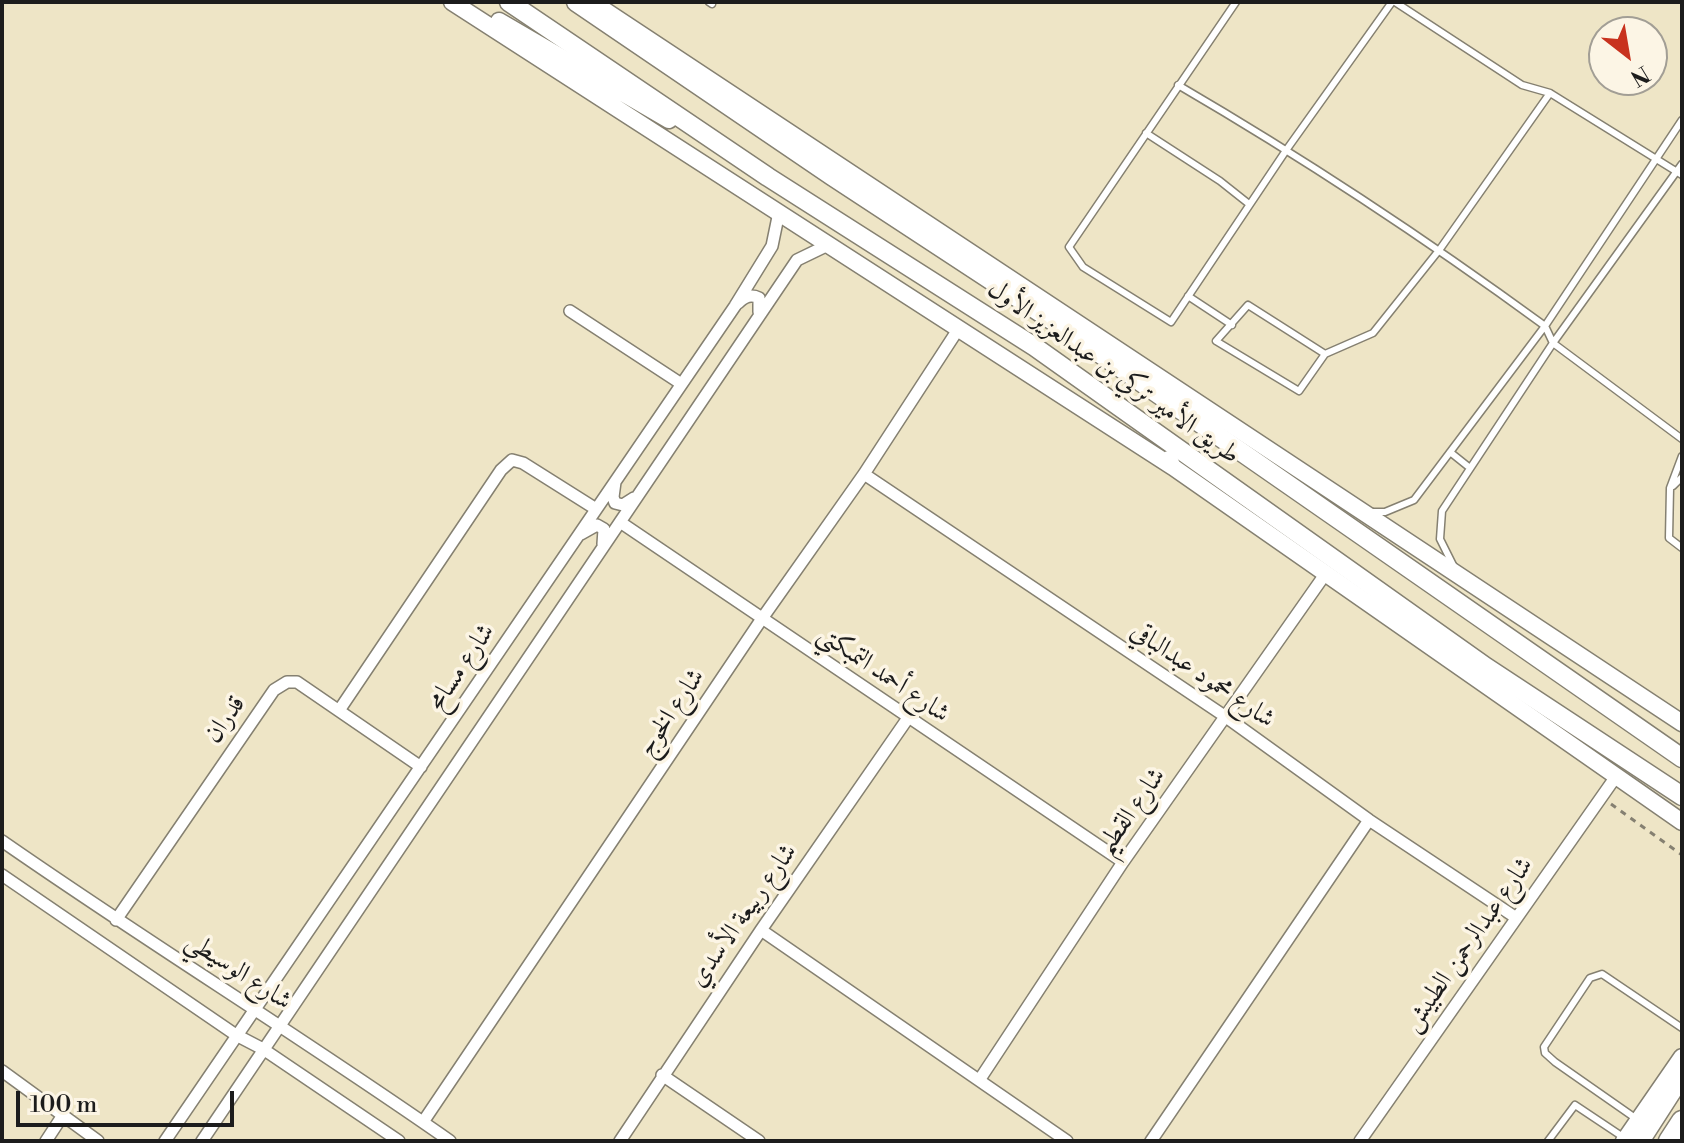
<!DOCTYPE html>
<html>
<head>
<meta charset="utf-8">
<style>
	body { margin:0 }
	#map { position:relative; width:1684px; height:1143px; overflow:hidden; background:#eee5c6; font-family:"Libre Bodoni",serif }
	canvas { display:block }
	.frame { position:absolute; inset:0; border:4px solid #1c1c1c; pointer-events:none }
	.north { position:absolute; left:1588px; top:16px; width:80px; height:80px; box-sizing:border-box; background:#fcf5e5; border:2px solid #a29e95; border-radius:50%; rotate:149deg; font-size:22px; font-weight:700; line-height:32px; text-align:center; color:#1c1c1c }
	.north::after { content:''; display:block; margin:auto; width:28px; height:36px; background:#c8321e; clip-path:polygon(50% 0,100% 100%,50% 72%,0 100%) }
	.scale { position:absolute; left:16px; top:1091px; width:218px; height:36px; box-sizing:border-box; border:4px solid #1c1c1c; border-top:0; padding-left:10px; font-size:24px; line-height:28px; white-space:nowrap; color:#1c1c1c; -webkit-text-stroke:6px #fcf5e5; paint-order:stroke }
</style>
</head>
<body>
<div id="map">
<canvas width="1684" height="1143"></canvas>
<div class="frame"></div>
<div class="north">N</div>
<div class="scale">100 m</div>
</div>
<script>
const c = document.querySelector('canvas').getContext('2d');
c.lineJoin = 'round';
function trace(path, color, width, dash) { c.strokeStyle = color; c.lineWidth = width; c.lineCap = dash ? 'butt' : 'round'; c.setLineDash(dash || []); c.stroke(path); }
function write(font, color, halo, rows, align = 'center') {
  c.font = font + ' "Libre Bodoni",Amiri,serif'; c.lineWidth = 7; c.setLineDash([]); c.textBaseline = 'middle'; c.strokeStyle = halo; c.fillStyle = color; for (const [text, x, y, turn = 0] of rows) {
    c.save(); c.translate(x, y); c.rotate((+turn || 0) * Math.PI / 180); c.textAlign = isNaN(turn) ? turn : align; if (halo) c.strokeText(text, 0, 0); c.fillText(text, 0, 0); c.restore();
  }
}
const path = new Path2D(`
	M1611,804l71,51`);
const lane = new Path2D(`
	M709,2l3,2
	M1236,2l-167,245 14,20 88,55 116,-173 105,-147
	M1395,2l127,83 28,8 132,82
	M1178,85c127,74 248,154 367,241l8,17 129,96
	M1146,133l74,48 29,23
	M1188,296l44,29
	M1325,354l-77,-49 -32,36 83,50 26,-37 48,-21 67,-84 110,-156
	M1450,452l20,16
	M1682,456l-12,32 -1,50 13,10
	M1673,486l9,-9
	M1373,512h12l29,-12 131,-174 137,-206
	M1454,567l-14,-28 2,-28 111,-168 129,-179
	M1638,1120l-83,-58 -10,-9 -1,-6 46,-69 12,-4 80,54
	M1548,1141l27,-36 48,32`);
const street = new Path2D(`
	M738,303c7,-7 13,-9 21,-5v14
	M570,311l110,72
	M864,474l362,243 143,103 146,97
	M615,482l-2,15 2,6 8,2 11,-7
	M620,522l503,340
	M581,534l16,-9 7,4 -1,15
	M340,709l161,-239 11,-10 11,3 73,46
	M2,841c148,103 301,197 448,300
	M2,875l234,160 27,14 136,92
	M116,920l158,-230 13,-8h10l124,85
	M761,930l306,211
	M2,1071l96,70
	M662,1075l97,66
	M980,1079l143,-217 203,-289
	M423,1122l338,-502 103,-146 95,-146
	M46,1141l17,-26
	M165,1141l570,-835 37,-60 7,-34
	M202,1141l595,-881 31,-15
	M620,1141l141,-211 147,-212
	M1151,1141l218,-321
	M1360,1141l257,-366`);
const secondary = new Path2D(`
	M452,2l721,465
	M592,2l1090,721
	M499,21l170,99
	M1169,459l4,8 509,355
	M1624,1141l58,-84`);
const primary = new Path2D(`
	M509,2l259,175 267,170 451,320 196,129
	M576,2l256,174 221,145 629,437`);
const highway = new Path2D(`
	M1639,1141l43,-67
	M1669,1141l13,-20`);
const streetNames = [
	["طريق الأمير تركي بن عبدالعزيز الأول",1113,373,35],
	["شارع مسامح",462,668,-56],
	["شارع أحمد التمبكتي",883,675,34],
	["شارع محمود عبدالباقي",1202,676,34],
	["شارع الخوج",672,713,-56],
	["قدران",226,720,-55],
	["شارع القطيم",1132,812,-55],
	["شارع ربيعة الأسدي",744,916,-55],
	["شارع عبدالرحمن الطبيش",1469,945,-55],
	["شارع الوسيطي",238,972,33]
];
trace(lane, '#858071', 9);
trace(street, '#858071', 14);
trace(secondary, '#858071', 19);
trace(primary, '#858071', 21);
trace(highway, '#858071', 23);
trace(path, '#858071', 3, [6, 6]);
trace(lane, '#fff', 6);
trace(street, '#fff', 11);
trace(secondary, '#fff', 16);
trace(primary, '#fff', 18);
trace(highway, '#fff', 20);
write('26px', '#1c1c1c', '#fcf5e5', streetNames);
</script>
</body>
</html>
